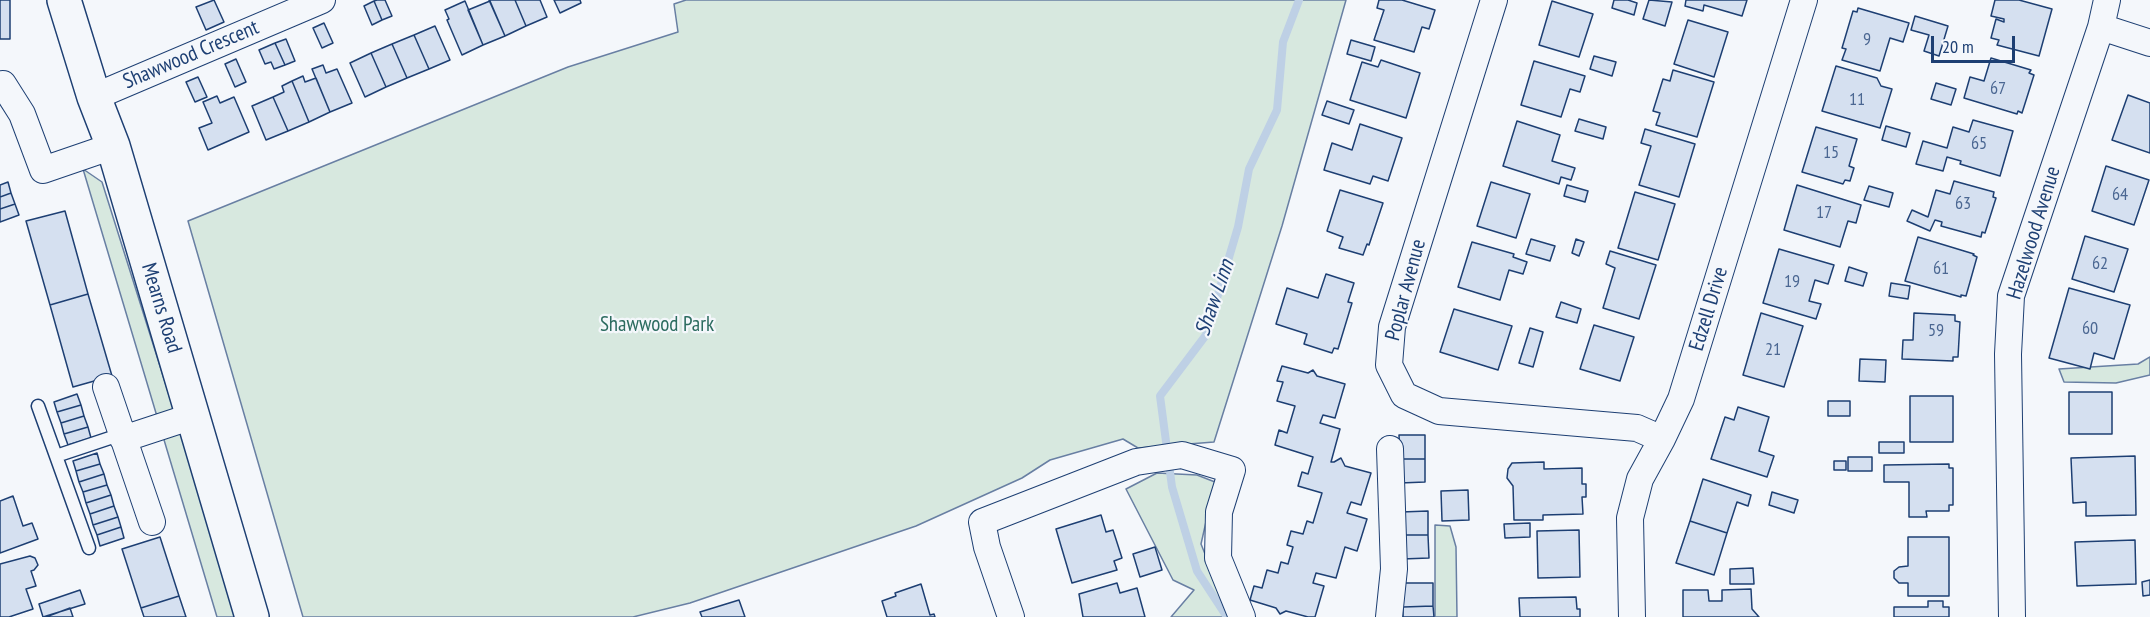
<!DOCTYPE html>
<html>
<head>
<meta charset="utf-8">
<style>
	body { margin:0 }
	#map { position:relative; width:2150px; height:617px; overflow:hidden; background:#f4f7fb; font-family:"PT Sans Narrow",sans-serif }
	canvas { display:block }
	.scale { position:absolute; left:1931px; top:36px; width:84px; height:27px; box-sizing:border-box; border:3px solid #1d3f73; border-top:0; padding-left:8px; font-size:18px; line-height:21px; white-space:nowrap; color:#1d3f73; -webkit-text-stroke:4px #f4f7fb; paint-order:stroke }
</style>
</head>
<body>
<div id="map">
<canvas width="2150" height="617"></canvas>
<div class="scale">20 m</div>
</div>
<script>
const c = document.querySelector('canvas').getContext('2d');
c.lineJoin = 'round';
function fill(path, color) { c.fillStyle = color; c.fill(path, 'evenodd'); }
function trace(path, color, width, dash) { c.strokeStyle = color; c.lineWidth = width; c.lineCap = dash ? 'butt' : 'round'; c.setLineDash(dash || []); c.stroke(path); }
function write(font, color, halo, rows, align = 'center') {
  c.font = font + ' "PT Sans Narrow",sans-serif'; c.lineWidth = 4.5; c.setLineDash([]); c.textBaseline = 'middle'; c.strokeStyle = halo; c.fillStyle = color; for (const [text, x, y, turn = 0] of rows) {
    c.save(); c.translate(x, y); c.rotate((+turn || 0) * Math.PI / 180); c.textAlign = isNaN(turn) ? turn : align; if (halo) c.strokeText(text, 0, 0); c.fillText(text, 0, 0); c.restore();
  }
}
const green = new Path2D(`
	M686,0h660l-64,226 -68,216 -76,6 -15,-9 -73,21 -28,18 -106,48 -226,77 -57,14h-330l-115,-396 380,-154 110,-35 -4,-28z
	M83,169l19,13 137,435h-22z
	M2150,357v18l-34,8 -52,-1 -5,-13 79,-5z
	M1157,473l40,2 18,7 -14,62 19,47 16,26h-65l23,-27 -21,-10 -47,-91z
	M1435,525l15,1 6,21 1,70h-22z`);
const stream = new Path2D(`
	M1227,617l-30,-46 -25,-84 -12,-91 46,-61 32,-108 11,-58 28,-59 6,-68 16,-42`);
const building = new Path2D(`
	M0,0h10v39h-10z
	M214,0l10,22 -18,8 -10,-23z
	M377,0h8l7,16 -10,4 -8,-19z
	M489,0h26l11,26 -21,10z
	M515,0h25l7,17 -21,9z
	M554,0h26l1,3 -21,10z
	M1379,0h23l33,10 -6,19 -7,-2 -8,25 -40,-12 10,-30 -7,-2z
	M1614,0h14l9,3 -3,12 -22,-7z
	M1649,0l23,2 -7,24 -22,-7z
	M1686,0h61l-5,16 -38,-11 -1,6 -18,-5z
	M1995,0h24l33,9 -13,47 -42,-11 2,-5 -8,-2 5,-19 8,3v-3l-13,-3z
	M374,1l8,19 -10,5 -8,-19z
	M465,1l18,44 -21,10 -15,-35 2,-1 -4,-9z
	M490,1l15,35 -22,9 -15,-35z
	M1552,1l41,13 -14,43 -40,-12z
	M1858,8l51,15 -6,19 -13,-4 -10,33 -38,-11 4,-11 -4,-1 11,-37 4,1z
	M1915,16l33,10 -9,30 -15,-5 5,-16 -18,-5z
	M1688,20l40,12 -14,45 -40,-13z
	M324,23l9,20 -11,5 -9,-20z
	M435,26l15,34 -21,9 -15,-34z
	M414,35l15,34 -22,9 -15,-34z
	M286,39l9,22 -10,4 -10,-22z
	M1351,40l24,7 -4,14 -24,-7z
	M275,43l10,22 -11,4 -3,-7 -6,2 -6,-14z
	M392,44l15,34 -21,9 -15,-34z
	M371,53l15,34 -21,10 -15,-34z
	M1594,56l22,6 -4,14 -22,-7z
	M1991,58l40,12 -2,3 5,2 -12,38 -4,-2 -1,3 -53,-16 6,-21 14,4z
	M236,59l10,23 -11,5 -10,-23z
	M1381,60l39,13 -14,45 -56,-18 12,-38 16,5z
	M1534,61l51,15 -5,16 -10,-3 -9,28 -40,-12z
	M323,65l3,8 11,-4 15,34 -22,9 -18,-43z
	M1836,66l41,12 4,8 11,3 -12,39 -58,-17z
	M1673,70l41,12 -17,55 -41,-12 4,-12 -7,-2 10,-32 7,2z
	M303,76l2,6 11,-4 14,34 -21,10 -17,-41z
	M198,77l9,20 -12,5 -9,-20z
	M292,81l17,41 -21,9 -15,-34 11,-5 -2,-6z
	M1936,83l20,6 -5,16 -20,-6z
	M2128,95l22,8v50l-38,-13z
	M217,96l3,7 14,-6 15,35 -41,18 -9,-22 13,-5 -9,-21z
	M273,97l15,34 -22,9 -14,-34z
	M1327,101l27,9 -5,14 -27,-9z
	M1579,119l27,8 -3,12 -28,-8z
	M1973,120l40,11 -13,45 -40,-12 1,-3 -14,-4 -4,14 -27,-7 7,-23 24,7 6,-21 16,5z
	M1517,121l43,14 -8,26 23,7 -4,12 -10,-3 -2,7 -56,-18z
	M1360,124l42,14 -14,43 -15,-5 -3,8 -46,-14 8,-27 20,7z
	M1886,126l24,7 -4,14 -24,-7z
	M1816,127l41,12 -8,27 5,2 -4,13 -5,-1 -2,4 -41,-12z
	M1645,129l50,15 -16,53 -40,-12 12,-39 -10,-3z
	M2106,166l43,14 -15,45 -42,-14z
	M1954,181l40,11 -1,5 3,1 -11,35 -3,-1 -1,5 -40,-11 1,-4 -7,-2 -5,11 -23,-10 5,-11 16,7 8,-27 14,4z
	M8,182l3,11 -11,4v-12z
	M1491,182l39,12 -14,44 -39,-12z
	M1567,185l21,6 -3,11 -21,-6z
	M1797,185l64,20 -5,18 -8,-2 -8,26 -56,-17z
	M1869,186l24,7 -4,14 -25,-7z
	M1340,190l43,13 -14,42 -2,-1 -4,11 -24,-7 4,-11 -16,-6z
	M1635,192l40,12 -17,56 -40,-12z
	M11,193l4,11 -15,5v-12z
	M15,204l4,11 -19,7v-13z
	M65,211l23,83 -38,11 -24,-84z
	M2085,236l43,13 -14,43 -42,-13z
	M1918,237l56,17 -1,1 4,2 -11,39 -5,-1v2l-56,-16z
	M1531,239l24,7 -5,15 -24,-7z
	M1576,239l8,3 -5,14 -7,-3z
	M1472,242l42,12 -1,3 14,5 -4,12 -14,-4 -9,30 -42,-13z
	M1779,249l55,16 -6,19 -13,-4 -6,21 12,3 -5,15 -53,-16z
	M1610,251l46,14 -17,54 -36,-11 12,-40 -9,-4z
	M1849,267l18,6 -4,13 -18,-5z
	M1326,274l28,9 -6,19 4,1 -14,46 -4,-1 -2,5 -28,-9 3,-10 -31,-10 11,-36 31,10z
	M1891,283l19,3 -2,13 -19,-3z
	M2069,288l61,17 -16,54 -20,-6 -4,16 -41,-11z
	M88,294l24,82 -39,11 -23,-82z
	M1561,302l20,7 -4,14 -21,-6z
	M1454,309l58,17 -14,44 -58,-18z
	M1761,313l42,13 -19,61 -41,-12z
	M1914,313l41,2v6l5,1 -2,35h-5v4l-51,-2 1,-19h10z
	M1594,325l40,12 -14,44 -40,-12z
	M1530,328l13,4 -10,35 -14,-4z
	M1860,359l26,1 -1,22 -26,-1z
	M1282,366l26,7 5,-3 4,6 28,8 -10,34 -12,-3 -3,8 20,6 -9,33h3l7,-4 4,8 26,7 -10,32 -10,-3 -4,11 20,6 -10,32 -12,-4 -9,31 -20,-5 -3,10 11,3 -9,31h-7l-22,-6 -6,3 -4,-6 -26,-8 4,-14 8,2 5,-18 11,3 3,-11 7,2 5,-17 -6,-2 4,-14 12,3 4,-13 6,2 9,-30 -24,-7 4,-14 6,2 5,-17 -38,-12 4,-15 8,3 8,-27 -18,-5 6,-19 -6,-1z
	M2069,392h43v42h-43z
	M77,394l4,11 -24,7 -3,-10z
	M1910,396h43v46h-43z
	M1828,401h22v15h-22z
	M81,405l3,11 -23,7 -4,-11z
	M1738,407l31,10 -10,34 15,5 -7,21 -56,-18 14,-42 9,3z
	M84,416l4,11 -24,7 -3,-11z
	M88,427l3,11 -23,7 -4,-11z
	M1399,435h26v24h-25z
	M1879,442h25v11h-25z
	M97,453l3,11 -24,7 -3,-10z
	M2135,456l1,59 -50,1v-14l-13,1 -2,-45z
	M1848,457h24v14h-24z
	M1400,459h25v23l-25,1z
	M1834,461h12v9h-12z
	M1544,462v7l38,-1v16h4v13h-4l1,17 -40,1v5h-29l-1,-34 -6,-8 1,-9 4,-6z
	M100,464l4,10 -25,8 -3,-11z
	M1949,464v4h4v37h-4v6h-23l1,6h-18v-35h-25v-17z
	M104,474l3,11 -24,7 -4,-10z
	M1703,479l48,16 -3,11 -11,-4 -10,31 -37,-12z
	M107,485l4,10 -25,8 -3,-11z
	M1468,490l1,30 -27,1 -1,-30z
	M1772,492l26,8 -4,13 -25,-8z
	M111,495l3,11 -24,8 -4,-11z
	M13,496l10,30 9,-3 6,16 -38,14v-52z
	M114,506l4,11 -25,8 -3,-11z
	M1428,511v24h-27v-23z
	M1101,515l5,17 7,-2 9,28 -8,3 3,9 -45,13 -16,-54z
	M118,517l3,10 -24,8 -4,-10z
	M1690,521l37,12 -13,42 -38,-12z
	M1530,523v14l-25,1 -1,-14z
	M121,527l3,11 -24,8 -3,-11z
	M1579,530l1,47 -42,1 -1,-47z
	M1401,535h27l1,23 -27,1z
	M160,537l19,59 -38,12 -19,-59z
	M1908,537h41v59h-41v-13h-9l-5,-5v-7l5,-4 9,-1z
	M2135,540l1,44 -59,2 -2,-44z
	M1155,547l7,23 -22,7 -7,-23z
	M30,556l5,2 3,7 -4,5 -3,1 5,15 -10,3 7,20 -24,8h-9v-53z
	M1753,568l1,16h-24v-15z
	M2150,580v15l-7,1 -1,-14z
	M1117,583l3,10 17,-5 8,29h-62l-4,-23z
	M1402,583h31v23l-30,1z
	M921,584l9,31 4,-1 1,3h-48l-5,-16 14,-5 -1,-3z
	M1751,589l1,20 7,8h-76v-27h25l1,11h13v-11z
	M80,590l5,14 -42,13 -4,-13z
	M179,596l7,21h-42l-3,-9z
	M1576,597l1,12h3v8h-60l-1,-19z
	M739,600l6,17h-43l-2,-5z
	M1928,601h15v6h6v10h-55v-10h34z
	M1433,606l1,11h-31v-10z
	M70,608l3,9h-27z`);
const lane = new Path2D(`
	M38,406l18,50
	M89,548l-33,-92 66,-22`);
const street = new Path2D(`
	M1494,0l-102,327 -3,38 15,30 35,16 198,17 25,11
	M2101,27l49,16
	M3,84l19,30 21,56 70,-24
	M94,97l228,-97
	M106,387l46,135
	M123,439l70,-23
	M1011,617l-24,-70 -5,-25 154,-60 46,-7 50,15 -13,42 -1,46 24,59
	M1389,617l5,-48 -4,-120
	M1632,617l-2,-99 10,-39 22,-40 19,-40 123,-399
	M2012,617l-4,-263 3,-58 90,-269 6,-27`);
const secondary = new Path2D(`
	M64,0l30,97 19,49 139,471`);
const numberNames = [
	["9",1867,40],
	["67",1998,89],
	["11",1857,100],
	["65",1979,144],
	["15",1831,153],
	["64",2120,195],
	["63",1963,204],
	["17",1824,213],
	["62",2100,264],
	["61",1941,269],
	["19",1792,282],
	["60",2090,329],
	["59",1936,331],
	["21",1773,350]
];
const streetNames = [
	["Shawwood Crescent",191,55,-23],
	["Hazelwood Avenue",2034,233,-73],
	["Poplar Avenue",1406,290,-75],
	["Mearns Road",161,308,73],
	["Edzell Drive",1709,309,-73]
];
const parkNames = [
	["Shawwood Park",657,325]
];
const waterNames = [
	["Shaw Linn",1215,298,-71]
];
fill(green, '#d7e8df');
trace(green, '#687fa3', 1.5);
trace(stream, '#bed0e5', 8);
fill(building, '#d5e0f0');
trace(building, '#1d3f73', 1.5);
trace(lane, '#1d3f73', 15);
trace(street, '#1d3f73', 28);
trace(secondary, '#1d3f73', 36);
trace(lane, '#f4f7fb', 12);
trace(street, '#f4f7fb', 26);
trace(secondary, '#f4f7fb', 33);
write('18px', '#4b6792', null, numberNames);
write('21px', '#1d3f73', '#f4f7fb', streetNames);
write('21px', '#2c6c60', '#f4f7fb', parkNames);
write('italic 22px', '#1d3f73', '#f4f7fb', waterNames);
</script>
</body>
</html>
